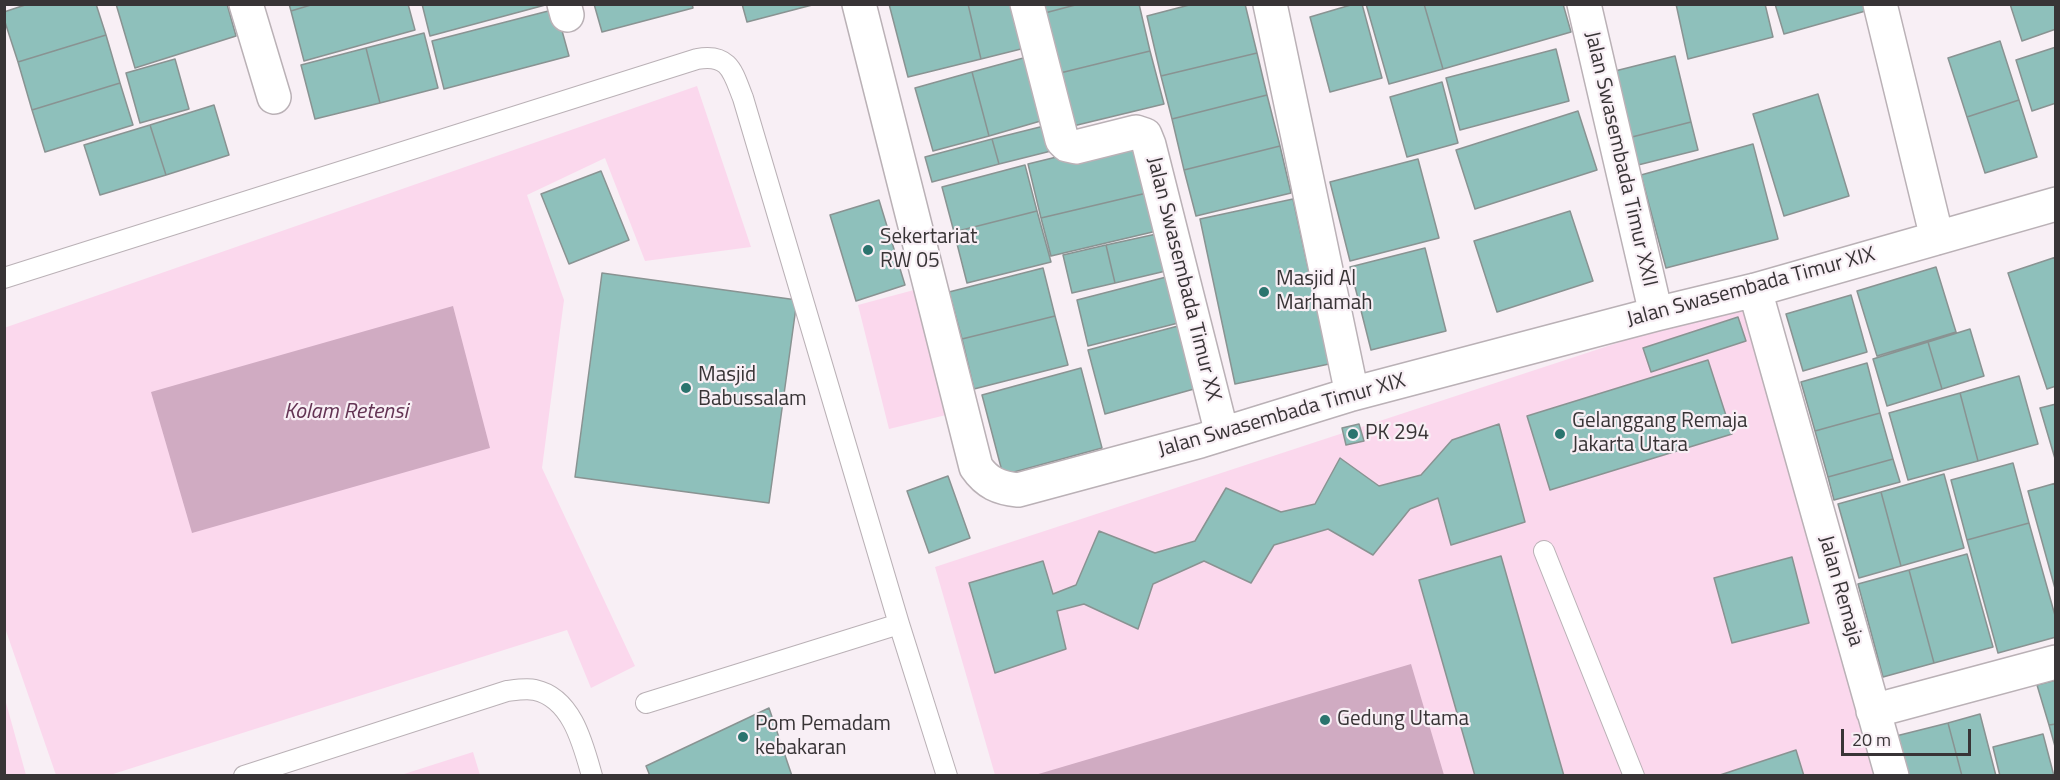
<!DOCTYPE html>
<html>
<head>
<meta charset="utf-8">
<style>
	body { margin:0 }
	#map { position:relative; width:2060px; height:780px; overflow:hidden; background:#f8eff5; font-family:"Titillium Web",sans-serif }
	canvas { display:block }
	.frame { position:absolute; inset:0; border:6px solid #383436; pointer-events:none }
	.scale { position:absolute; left:1841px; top:729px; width:130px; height:27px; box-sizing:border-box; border:3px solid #383436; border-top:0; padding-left:8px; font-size:18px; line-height:21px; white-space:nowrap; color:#383436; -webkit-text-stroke:4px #f8eff5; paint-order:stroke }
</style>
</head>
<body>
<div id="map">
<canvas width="2060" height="780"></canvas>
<div class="frame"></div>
<div class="scale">20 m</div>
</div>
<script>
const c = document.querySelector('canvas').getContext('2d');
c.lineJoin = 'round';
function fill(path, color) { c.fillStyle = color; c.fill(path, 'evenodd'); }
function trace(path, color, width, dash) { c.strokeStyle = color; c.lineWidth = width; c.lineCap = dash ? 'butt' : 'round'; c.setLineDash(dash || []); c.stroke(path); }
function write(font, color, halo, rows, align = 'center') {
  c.font = font + ' "Titillium Web",sans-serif'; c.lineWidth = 4.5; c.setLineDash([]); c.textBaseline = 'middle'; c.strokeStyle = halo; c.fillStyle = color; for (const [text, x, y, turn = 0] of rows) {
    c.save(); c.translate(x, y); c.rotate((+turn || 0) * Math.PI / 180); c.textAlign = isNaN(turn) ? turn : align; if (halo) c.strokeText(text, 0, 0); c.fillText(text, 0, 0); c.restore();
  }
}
const green = new Path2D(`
	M697,86l54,161 -106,14 -40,-103 -78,37 37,105 -22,168 93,198 -44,22 -24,-58 -457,145h-54l-51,-147 -1,-300z
	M914,290l32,125 -57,14 -31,-124z
	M1742,302l139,473h-886l-60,-208z
	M4,699h1l21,76h-21z
	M473,752l7,23h-79z`);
const water = new Path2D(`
	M453,306l37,142 -298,85 -41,-141z
	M1411,664l33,111h-409z`);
const building = new Path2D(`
	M28,4h68l10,31 -88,27 -14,-43v-7z
	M116,4h111l9,32 -101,32z
	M289,4h25l-23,7z
	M314,4h94l7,26 -111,31 -13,-50z
	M422,4h127l-119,32z
	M594,4h98l1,4 -91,24z
	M742,4h74l-69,18z
	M889,4h79l13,55 -73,18z
	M968,4h50l11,43 -48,12z
	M1038,4h41l-38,10z
	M1079,4h60l11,47 -94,23 -15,-60z
	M1193,4h52l12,49 -96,23 -14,-60z
	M1354,4h8l20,74 -52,14 -20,-75z
	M1366,4h58l19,65 -54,15z
	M1424,4h139l8,28 -128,37z
	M1676,4h89l8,33 -85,22z
	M1775,4h92l2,6 -85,24z
	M2010,4h46v25l-34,12z
	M556,9l13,47 -125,33 -12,-48z
	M424,33l14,55 -58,15 -14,-55z
	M106,35l14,48 -88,27 -14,-48z
	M2000,41l19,59 -52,17 -19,-59z
	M2056,47v56l-24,8 -16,-51z
	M366,48l14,55 -65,16 -14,-54z
	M1556,49l13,52 -109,29 -14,-52z
	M1150,51l14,53 -95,23 -13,-53z
	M1257,53l10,42 -95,24 -11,-43z
	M1675,56l16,66 -59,15 -17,-66z
	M1027,57l17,63 -55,16 -17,-64z
	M175,59l14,50 -49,14 -14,-50z
	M972,72l17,64 -56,15 -18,-63z
	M1442,82l16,61 -51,14 -17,-60z
	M120,83l13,42 -88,27 -13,-42z
	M1818,94l31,102 -65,20 -31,-102z
	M1267,95l13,51 -96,24 -12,-51z
	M2019,100l18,57 -52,16 -18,-56z
	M214,105l15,50 -63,20 -16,-50z
	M1578,111l19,59 -122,39 -19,-59z
	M1691,122l7,28 -60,15 -6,-28z
	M150,125l16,50 -66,20 -16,-50z
	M1044,126l7,25 -52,13 -7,-25z
	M1138,137l13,55 -110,26 -13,-54z
	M992,139l7,25 -67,18 -7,-25z
	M1753,144l25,95 -112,29 -25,-93z
	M1280,146l11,47 -95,23 -12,-46z
	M1418,159l21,79 -89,23 -20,-79z
	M1025,165l12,46 -83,21 -12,-45z
	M601,171l28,69 -60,24 -28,-70z
	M1151,192l10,38 -110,26 -10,-38z
	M1293,199l36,165 -94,20 -35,-165z
	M879,200l26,85 -49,16 -26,-86z
	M1037,211l14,51 -84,21 -13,-51z
	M1570,211l23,70 -96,31 -23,-71z
	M1161,233l9,37 -55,13 -9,-38z
	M1106,245l9,38 -43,10 -9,-38z
	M1425,248l21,83 -75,19 -21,-83z
	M2056,257v129l-9,3 -39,-116z
	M1936,267l20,65 -79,24 -20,-65z
	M1043,268l12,48 -93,23 -13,-47z
	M602,273l195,27 -28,203 -194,-26z
	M1174,275l12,46 -98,25 -11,-46z
	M1851,295l16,57 -64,19 -17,-57z
	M1055,316l13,49 -94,24 -12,-50z
	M1738,317l8,24 -95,31 -8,-24z
	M1178,326l16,63 -89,25 -17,-64z
	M1970,329l14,47 -42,13 -14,-47z
	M1928,342l14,47 -55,17 -14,-47z
	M1708,360l24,74 -182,56 -23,-74z
	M1867,363l13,50 -65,18 -14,-49z
	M1081,368l21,80 -99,27 -21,-80z
	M2019,376l19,68 -60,17 -18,-68z
	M1960,393l18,68 -70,19 -19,-67z
	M2056,404v58l-16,-54z
	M1880,413l13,46 -65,18 -13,-46z
	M1359,424l5,17 -18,4 -4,-17z
	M1499,424l26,98 -74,23 -13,-47 -28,11 -37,46 -45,-26 -54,16 -23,38 -47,-22 -51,23 -15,45 -54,-25 -27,7 9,38 -71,24 -26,-90 74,-22 10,33 23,-9 23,-54 56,22 40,-12 31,-53 55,24 34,-8 25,-46 39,28 42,-11 31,-35z
	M1893,459l7,23 -66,18 -6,-23z
	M2013,463l16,60 -62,17 -16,-60z
	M1944,474l20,74 -63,18 -20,-74z
	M948,476l22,62 -41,15 -22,-62z
	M2056,483v109l-28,-101z
	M1881,492l20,74 -42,12 -21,-74z
	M2029,523l27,96v18l-58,16 -31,-113z
	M1967,554l26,93 -59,16 -25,-93z
	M1501,556l63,220h-89l-56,-196z
	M1792,557l17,66 -77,20 -18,-65z
	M1909,570l25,93 -51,14 -25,-93z
	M2056,680v44l-7,1 -12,-40z
	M769,708l23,68h-142l-4,-10z
	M1980,714l16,62h-34l-14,-53z
	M1948,723l14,53h-55l-11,-40z
	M2056,724v26l-7,-25z
	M2043,734l11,42h-54l-7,-29z
	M1796,750l8,26h-87z`);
const service = new Path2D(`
	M4,278l693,-219c33,-6 36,14 46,39l156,526 48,152
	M1544,551l90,225
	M646,703l253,-79
	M244,776l263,-85c8,-1 20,-3 28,-1 37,8 48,54 57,86`);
const minor = new Path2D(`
	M246,4l28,93
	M564,4l3,11
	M859,4l117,463c11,16 23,21 42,23l182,-49 152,-47 304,-80 99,-24 301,-86
	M1027,4l35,136 5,5 9,2 60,-15 9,3 4,10 73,289
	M1270,4l82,390
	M1584,4l72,310
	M1880,4l57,234
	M1755,290l137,486
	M1873,711l183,-49`);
const markers = [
	[868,250,6,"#2b746e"],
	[1264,292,6,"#2b746e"],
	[686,388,6,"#2b746e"],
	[1353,434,6,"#2b746e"],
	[1560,434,6,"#2b746e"],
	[1325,720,6,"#2b746e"],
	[743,737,6,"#2b746e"]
];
const streetNames = [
	["Jalan Swasembada Timur XXII",1620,159,77],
	["Jalan Swasembada Timur XX",1183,279,76],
	["Jalan Swasembada Timur XIX",1751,288,-15],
	["Jalan Swasembada Timur XIX",1282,416,-16],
	["Jalan Remaja",1840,591,74]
];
const poiNames = [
	["Sekertariat",880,238],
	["RW 05",880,262],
	["Masjid Al",1276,280],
	["Marhamah",1276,304],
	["Masjid",698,376],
	["Babussalam",698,400],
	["Gelanggang Remaja",1572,422],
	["Jakarta Utara",1572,446],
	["PK 294",1365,434],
	["Gedung Utama",1337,720],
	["Pom Pemadam",755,725],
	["kebakaran",755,749]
];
const waterNames = [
	["Kolam Retensi",346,413]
];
fill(green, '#fbd8ed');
fill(water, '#d0abc2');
fill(building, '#8ec0bb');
trace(building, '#899392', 1.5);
trace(service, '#bab1b6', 22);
trace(minor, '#bab1b6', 36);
trace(service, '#fff', 20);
trace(minor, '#fff', 33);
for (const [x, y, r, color] of markers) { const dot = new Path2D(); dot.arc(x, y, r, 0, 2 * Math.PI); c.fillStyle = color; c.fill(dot); trace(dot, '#f8eff5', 2); }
write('21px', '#383436', '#f8eff5', streetNames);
write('21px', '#383436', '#f8eff5', poiNames, 'left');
write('italic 22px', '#633353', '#f8eff5', waterNames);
</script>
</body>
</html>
